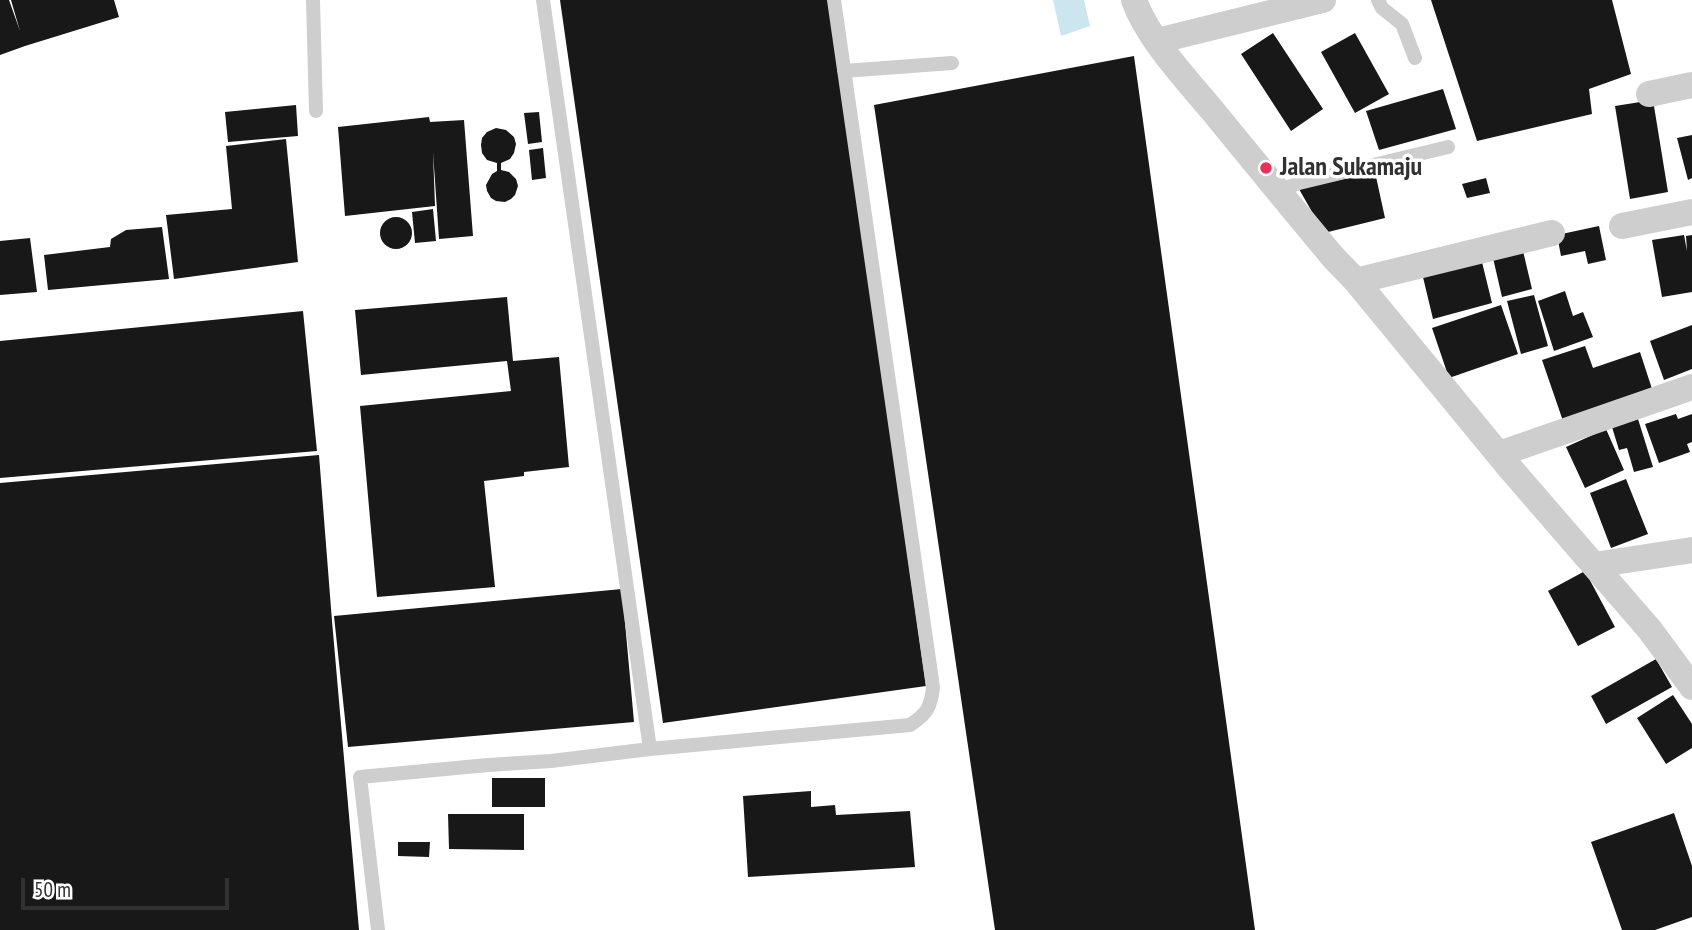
<!DOCTYPE html>
<html>
<head>
<meta charset="utf-8">
<style>
	body { margin:0 }
	#map { position:relative; width:1692px; height:930px; overflow:hidden; background:#fff; font-family:"PT Sans Narrow",sans-serif }
	canvas { display:block }
	.scale { position:absolute; left:21px; top:878px; width:208px; height:32px; box-sizing:border-box; border:4px solid #313131; border-top:0; padding-left:9px; font-size:21px; line-height:24px; white-space:nowrap; color:#313131; -webkit-text-stroke:5px #fff; paint-order:stroke }
</style>
</head>
<body>
<div id="map">
<canvas width="1692" height="930"></canvas>
<div class="scale">50 m</div>
</div>
<script>
const c = document.querySelector('canvas').getContext('2d');
c.lineJoin = 'round';
function fill(path, color) { c.fillStyle = color; c.fill(path, 'evenodd'); }
function trace(path, color, width, dash) { c.strokeStyle = color; c.lineWidth = width; c.lineCap = dash ? 'butt' : 'round'; c.setLineDash(dash || []); c.stroke(path); }
function write(font, color, halo, rows, align = 'center') {
  c.font = font + ' "PT Sans Narrow",sans-serif'; c.lineWidth = 7; c.setLineDash([]); c.textBaseline = 'middle'; c.strokeStyle = halo; c.fillStyle = color; for (const [text, x, y, turn = 0] of rows) {
    c.save(); c.translate(x, y); c.rotate((+turn || 0) * Math.PI / 180); c.textAlign = isNaN(turn) ? turn : align; if (halo) c.strokeText(text, 0, 0); c.fillText(text, 0, 0); c.restore();
  }
}
const water = new Path2D(`
	M1053,0h31l6,26 -29,10z`);
const building = new Path2D(`
	M0,0h9l11,31 -9,-31h103l5,17 -94,29 -25,9z
	M560,0h269l97,686 -263,37z
	M1431,0h181l19,74 -42,15 3,25 -115,27z
	M1273,33l50,76 -32,22 -50,-77z
	M1355,33l34,61 -34,19 -34,-61z
	M1134,56l121,874h-260l-121,-825z
	M1443,89l13,40 -77,21 -13,-39z
	M1653,100l15,92 -38,7 -15,-93z
	M296,105l2,31 -70,6 -3,-30z
	M539,112l3,30 -14,2 -4,-31z
	M429,117l1,5 34,-2 9,116 -34,3 -6,-87 2,54 -90,10 -7,-89z
	M496,128l10,2 8,7 2,7 -2,9 -4,6 -9,4v7l8,2 7,7 2,7 -3,9 -4,4 -6,3 -9,-1 -5,-3 -4,-7 -1,-6 6,-11 5,-3v-8l-10,-3 -5,-7 -1,-8 1,-7 5,-6z
	M1692,135v43l-4,2 -11,-42z
	M286,139l12,123 -124,17 -8,-64 66,-6 -6,-63z
	M543,148l3,30 -14,2 -3,-30z
	M1375,172l10,46 -61,15 -25,-44z
	M1486,178l4,15 -23,5 -5,-14z
	M433,209l3,32 -21,2 -3,-31z
	M380 233a16 16 0 1 1 32 0a16 16 0 1 1-32 0Z
	M1599,226l7,34 -18,4 -3,-13 -24,5 -4,-21z
	M162,227l7,52 -121,11 -4,-35 66,-8 1,-8 15,-9z
	M1684,235l3,16 -1,-15 6,-1v57l-30,5 -10,-57z
	M30,238l7,54 -37,3v-54z
	M1523,251l9,38 -30,8 -9,-39z
	M1481,258l11,45 -59,16 -11,-46z
	M1565,291l8,25 10,-4 10,25 -39,14 -16,-50z
	M1534,295l14,51 -27,8 -14,-53z
	M507,297l6,64 46,-4 10,110 -45,5v4l-40,5 11,106 -118,10 -17,-191 151,-15 -4,-30 -146,14 -6,-65z
	M1501,305l17,49 -69,24 -17,-50z
	M303,311l14,140 -317,27v-137z
	M1692,325v44l-28,11 -14,-39z
	M1585,346l8,22 47,-16 13,40 -90,29 -21,-61z
	M1676,414l2,5 14,-5v28l-5,2 3,8 -31,11 -14,-39z
	M1638,419l15,48 -19,5 -7,-24 -8,2 -7,-23z
	M1606,429l18,41 -39,18 -19,-41z
	M319,455l13,166 27,309h-359v-447z
	M1626,479l22,55 -37,14 -21,-55z
	M1585,571l30,56 -37,19 -30,-55z
	M622,589l12,133 -286,25 -14,-131z
	M1656,659l16,28 -66,37 -15,-28z
	M1673,695l19,29v24l-26,16 -29,-46z
	M492,778h53v29h-53z
	M811,791v16l24,-2 1,10 74,-4 5,56 -167,10 -5,-81z
	M1674,813l18,53v51l-37,13h-33l-31,-88z
	M448,814h76v36l-75,-1z
	M398,842h32l-1,15 -31,-1z`);
const lane = new Path2D(`
	M313,0l3,111
	M543,0l107,749
	M1378,0l4,8 20,16 13,34
	M844,71l108,-8
	M1278,191l21,-8 149,-36
	M378,930l-18,-153 128,-12 63,-4 99,-12 260,-24c17,-11 21,-18 23,-38l-99,-687`);
const street = new Path2D(`
	M1134,0c14,39 52,79 78,110 40,49 80,98 121,147l23,24 153,186 141,163 42,57
	M1157,41l166,-41
	M1649,94l43,-9
	M1622,226l70,-14
	M1356,281l196,-48
	M1499,454l193,-67
	M1594,565l98,-15`);
const markers = [
	[1266,168,7,"#ee2d58"]
];
const poiNames = [
	["Jalan Sukamaju",1280,168]
];
fill(water, '#cbe6ef');
fill(building, '#181818');
trace(lane, '#cecece', 14);
trace(street, '#cecece', 26);
for (const [x, y, r, color] of markers) { const dot = new Path2D(); dot.arc(x, y, r, 0, 2 * Math.PI); c.fillStyle = color; c.fill(dot); trace(dot, '#fff', 2.5); }
write('bold 26px', '#313131', '#fff', poiNames, 'left');
</script>
</body>
</html>
